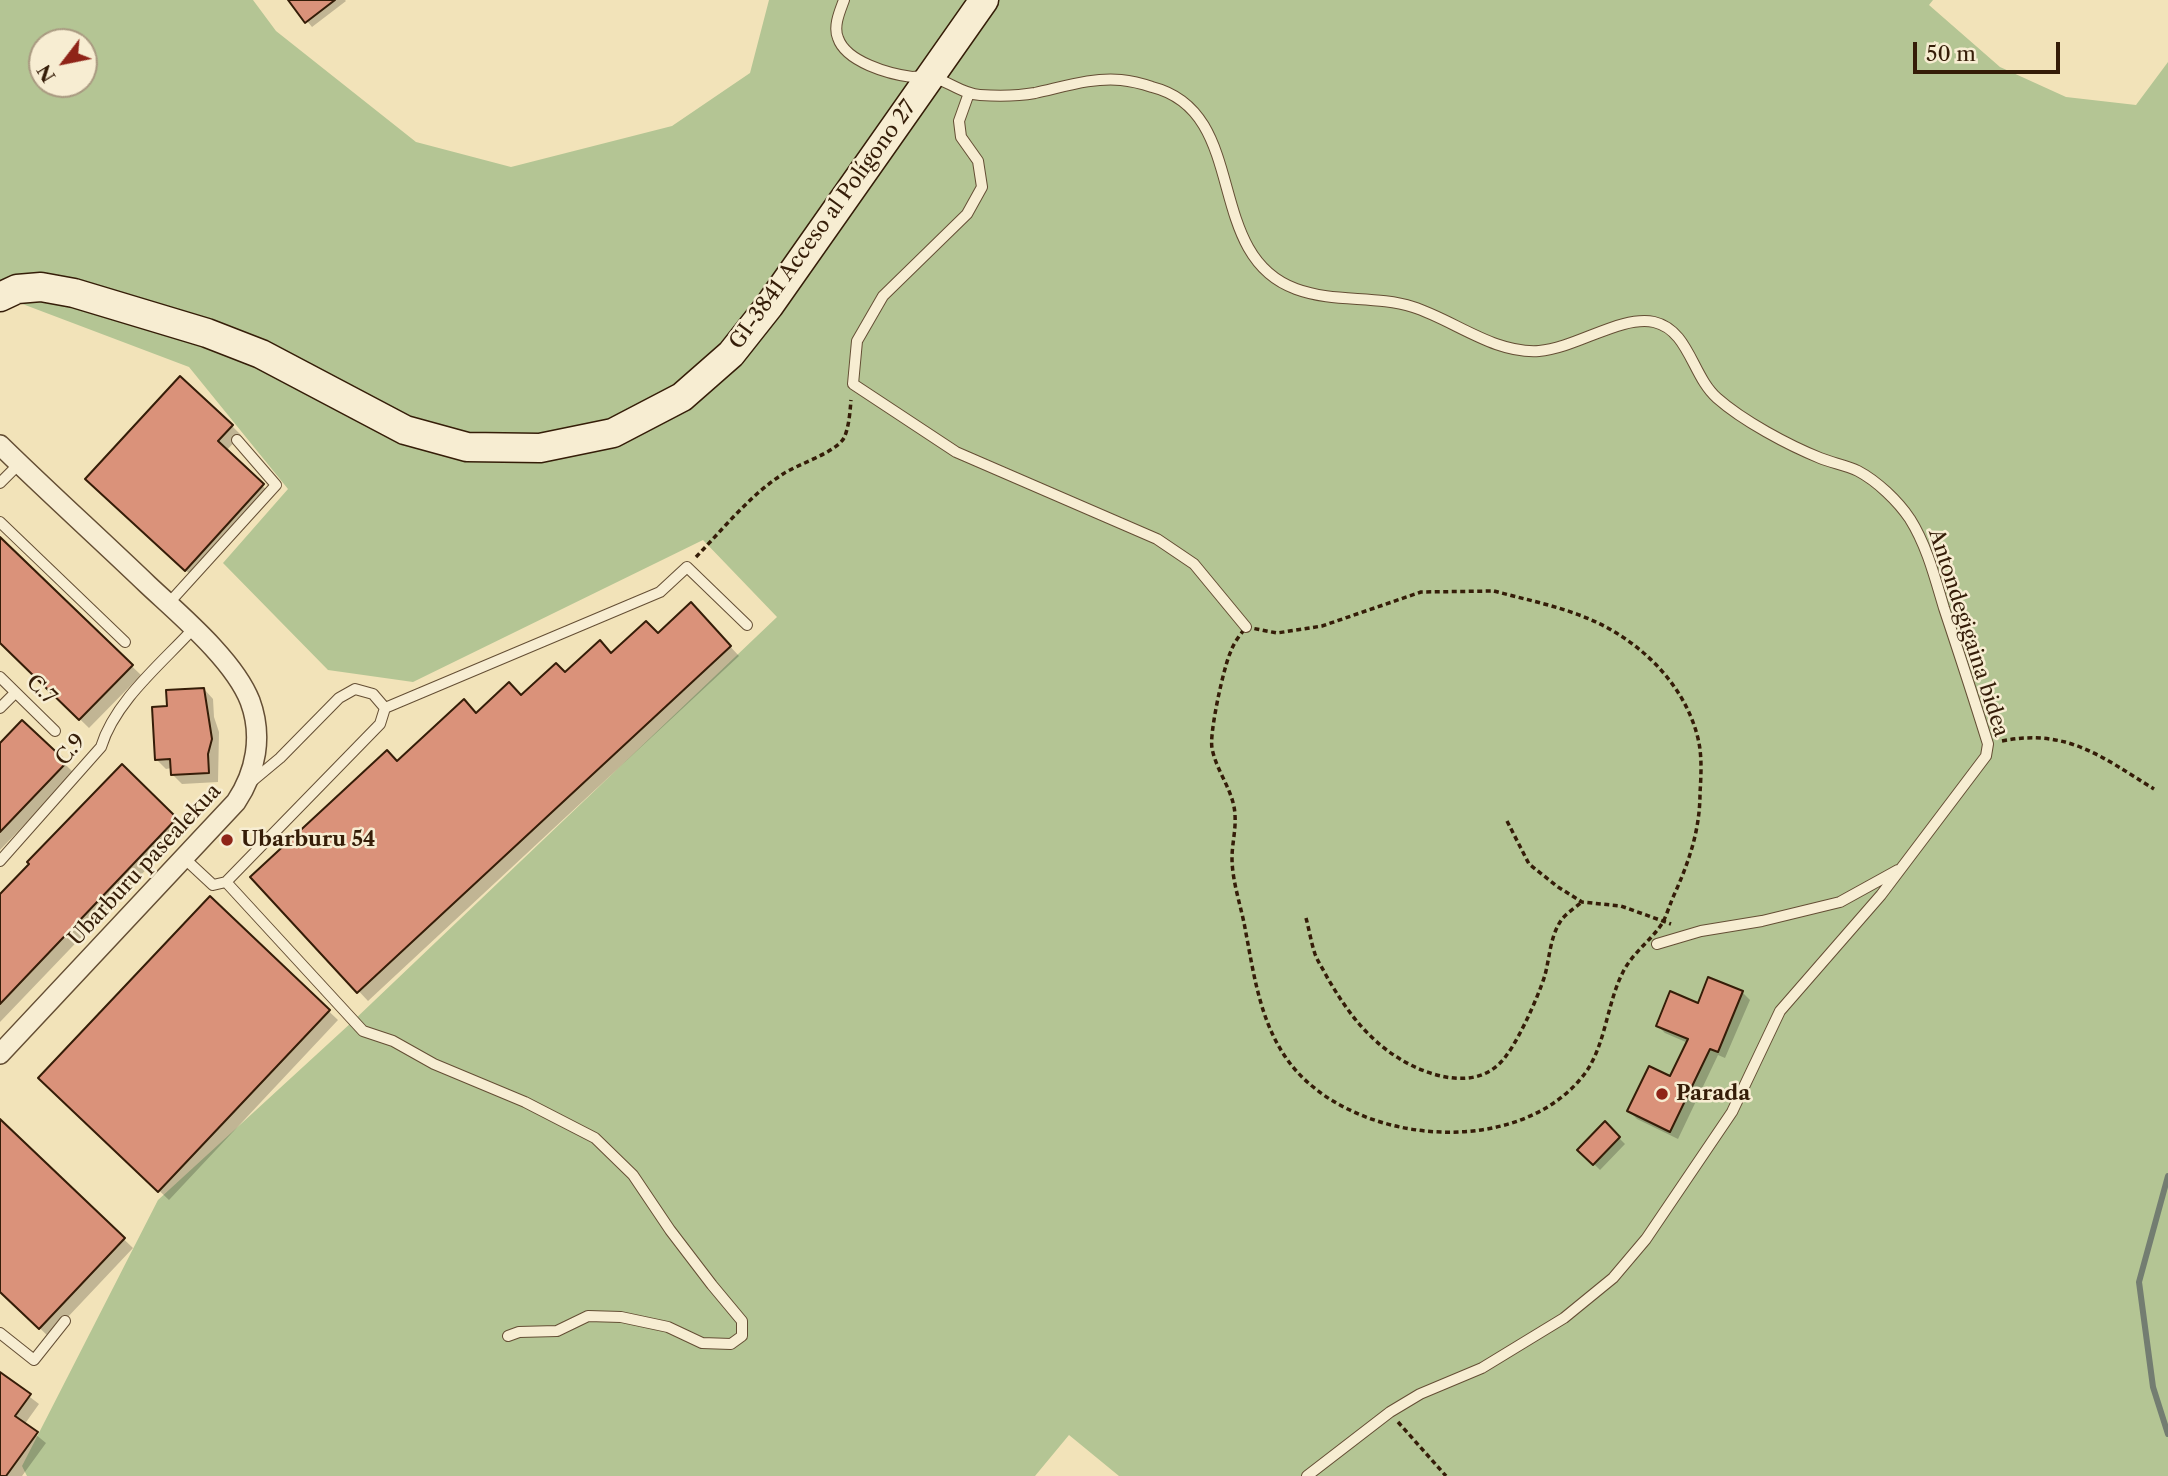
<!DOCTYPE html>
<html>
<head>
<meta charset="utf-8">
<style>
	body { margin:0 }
	#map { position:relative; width:2168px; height:1476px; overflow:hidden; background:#f2e3b9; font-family:"Libre Caslon Text",serif }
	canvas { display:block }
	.north { position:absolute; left:28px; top:28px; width:70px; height:70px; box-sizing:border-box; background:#f7edd2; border:2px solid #a99a81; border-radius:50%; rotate:238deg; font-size:19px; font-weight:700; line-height:28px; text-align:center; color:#351d08 }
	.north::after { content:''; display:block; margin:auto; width:24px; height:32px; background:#8f2418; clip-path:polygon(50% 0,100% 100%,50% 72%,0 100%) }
	.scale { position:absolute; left:1913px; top:42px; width:147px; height:32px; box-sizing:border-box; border:4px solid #351d08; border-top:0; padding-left:9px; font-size:21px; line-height:24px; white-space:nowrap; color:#351d08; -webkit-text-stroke:5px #f7edd2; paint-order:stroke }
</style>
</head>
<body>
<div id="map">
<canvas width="2168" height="1476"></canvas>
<div class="north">N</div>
<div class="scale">50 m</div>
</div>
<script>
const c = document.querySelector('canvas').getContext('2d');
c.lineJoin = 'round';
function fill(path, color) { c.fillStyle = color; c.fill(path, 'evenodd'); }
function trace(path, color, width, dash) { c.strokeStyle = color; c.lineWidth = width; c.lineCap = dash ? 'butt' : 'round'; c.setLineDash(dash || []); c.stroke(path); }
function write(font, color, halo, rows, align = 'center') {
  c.font = font + ' "Libre Caslon Text",serif'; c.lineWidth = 5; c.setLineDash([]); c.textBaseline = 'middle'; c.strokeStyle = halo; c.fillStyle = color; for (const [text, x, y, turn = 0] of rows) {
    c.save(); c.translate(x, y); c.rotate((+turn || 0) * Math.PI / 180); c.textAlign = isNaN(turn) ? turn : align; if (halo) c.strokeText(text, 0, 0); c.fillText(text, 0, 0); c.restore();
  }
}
const green = new Path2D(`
	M0,0h253l23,31 140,111 95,25 161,-41 78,-53 19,-73h1164l-4,5 71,62 66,30 70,8 32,-43v1414h-1049l-50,-41 -34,41h-1008l-5,-10 136,-266 194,-178 425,-405 -74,-77 -290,142 -85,-12 -105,-107 65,-74 -99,-122 -185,-70 -4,2zM42,42h42v42h-42z`);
const shadow = new Path2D(`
	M290,0h55l1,1 -34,26z
	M232,426l9,9 -15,16 46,44 -77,84 -98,-91z
	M0,540l141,135 -52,53 -89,-87z
	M700,614l39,42 -371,345 -115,-123 144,-115 80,-48 44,-18 44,-23 93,-39z
	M204,689l9,10 1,18 5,15 -1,50 -36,2 -9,-9 -1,-7 -6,1 -10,-10 13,-52z
	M22,722l52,51 -74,77v-104z
	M122,767l63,62 -185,193v-126z
	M210,899l128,121 -169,180 -128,-122z
	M1742,992l8,8 -25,58 -7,-3 -40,84 -41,-20 -8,-8 42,-33 17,-35 -23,-10 -7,-7 41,-21z
	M0,1121l133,127 -84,89 -49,-47z
	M1605,1124l20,20 -25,26 -20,-20z
	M0,1374l39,30 -15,21 22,18 -24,33h-22z`);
const stream = new Path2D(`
	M2168,1176l-29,106 14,105 15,47`);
const building = new Path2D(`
	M288,0h47l-30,23z
	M180,376l53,49 -15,16 46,43 -79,87 -100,-92z
	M0,537l133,128 -54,55 -79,-77z
	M691,602l40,44 -374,347 -107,-116 137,-127 10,11 67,-62 12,14 33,-31 12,13 35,-32 9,9 35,-32 11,13 35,-32 12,12z
	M204,688l8,51 -4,15 1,19 -38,2 -1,-16 -15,1 -3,-53 15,-1 -1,-16z
	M22,720l45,42 -67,70v-89z
	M122,764l55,54 -177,186v-110l29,-30 -2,-2z
	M210,896l120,114 -172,182 -120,-114z
	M1708,977l35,14 -25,61 -8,-3 -40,83 -43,-21 22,-45 21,10 18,-37 -32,-13 14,-35 28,12z
	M0,1119l125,119 -86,91 -39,-37z
	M1605,1121l15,16 -27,28 -16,-15z
	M0,1372l31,22 -16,22 23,16 -32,44h-6z`);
const path = new Path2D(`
	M696,557c28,-29 54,-62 87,-83 15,-10 52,-21 61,-36 5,-11 6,-26 7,-38
	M1494,591c33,9 70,16 102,31 49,23 92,67 103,121 3,16 2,34 1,50 0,37 -11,69 -26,102 -4,9 -7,19 -11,27 -11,18 -30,30 -40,50 -16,31 -17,71 -37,100 -65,89 -234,74 -297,-10 -29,-39 -35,-87 -44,-134 -4,-22 -13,-47 -13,-70 0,-14 4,-28 3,-43 -1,-24 -19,-44 -23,-67 -3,-14 12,-83 19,-97 3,-9 10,-17 15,-24l31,6 45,-7 99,-34z
	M2002,741c65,-13 100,16 152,48
	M1507,821l22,43 29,23 24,15 39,4 50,18
	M1306,918c3,11 5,24 9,36 3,8 8,15 12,23 19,33 40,62 73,82 28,17 72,31 99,5 16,-14 40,-69 46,-89 5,-19 5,-39 17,-56 5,-6 14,-12 20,-17
	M1398,1422l48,54`);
const service = new Path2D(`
	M844,0c-4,11 -11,26 -6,38 8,24 51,36 74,39 5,0 10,-1 16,-1 18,3 33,18 52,19 17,1 38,1 55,-2 28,-6 58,-16 86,-13 10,1 22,4 31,7 99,25 50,168 144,202 38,14 79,6 117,18 41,13 81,47 126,44 37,-3 82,-36 115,-29 35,8 38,54 63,76 26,23 71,47 103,60 12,5 26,7 38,13 19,10 40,30 52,48 17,27 25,59 34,89 15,45 30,91 44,136l-2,12 -105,139 -101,116 -48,101 -86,127 -33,39 -49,40 -82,50 -62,26 -30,18 -83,64
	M969,93l-10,28 2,16 17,24 4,26 -15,27 -84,82 -26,45 -4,43 103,68 201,87 37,25 52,63
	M0,483l19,-19
	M0,522l125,120
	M168,604l108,-119 -39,-45
	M0,677l55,54
	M0,708l15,-15
	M385,708l275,-116 27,-25 60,58
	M184,858l29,27 13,-3 154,-158 5,-16 -12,-14 -18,-5 -16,9 -59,60 -30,25
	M0,861l101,-114c14,-46 61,-84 93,-119
	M226,882l137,149 30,10 41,23 91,38 70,36 38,37 37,55 42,55 30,36v15l-11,8 -29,-1 -34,-16 -47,-10 -33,-1 -31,15 -38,1 -11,4
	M1657,944l44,-13 61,-10 78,-19 58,-32
	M0,1333l34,27 31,-39`);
const minor = new Path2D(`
	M0,445c48,47 99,93 148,140 32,30 86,75 102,116 13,35 6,71 -14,101l-236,252`);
const secondary = new Path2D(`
	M0,297l17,-8 24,-2 33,6 133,40 54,21 144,76 62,17 73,1 73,-15 69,-36 49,-43 38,-48 215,-306`);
const markers = [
	[227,840,7,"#8f2418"],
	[1662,1094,7,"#8f2418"]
];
const streetNames = [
	["GI-3841 Acceso al Polígono 27",823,225,-54],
	["Antondegigaina bidea",1968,633,72],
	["C.7",41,690,44],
	["C.9",71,750,-51],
	["Ubarburu pasealekua",145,865,-47]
];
const poiNames = [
	["Ubarburu 54",241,840],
	["Parada",1676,1094]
];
fill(green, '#b4c594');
fill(shadow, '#0003');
trace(stream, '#737d71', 6);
fill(building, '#da927a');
trace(building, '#351d08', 2);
trace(service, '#644e34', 12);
trace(minor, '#644e34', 22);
trace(secondary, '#351d08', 31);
trace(path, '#351d08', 3.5, [5, 3.5]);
trace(service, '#f7edd2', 10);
trace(minor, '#f7edd2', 19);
trace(secondary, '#f7edd2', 28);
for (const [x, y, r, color] of markers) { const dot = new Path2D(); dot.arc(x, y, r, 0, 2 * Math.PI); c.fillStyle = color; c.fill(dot); trace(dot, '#f7edd2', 2.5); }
write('21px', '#351d08', '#f7edd2', streetNames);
write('bold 21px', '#351d08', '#f7edd2', poiNames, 'left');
</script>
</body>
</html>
